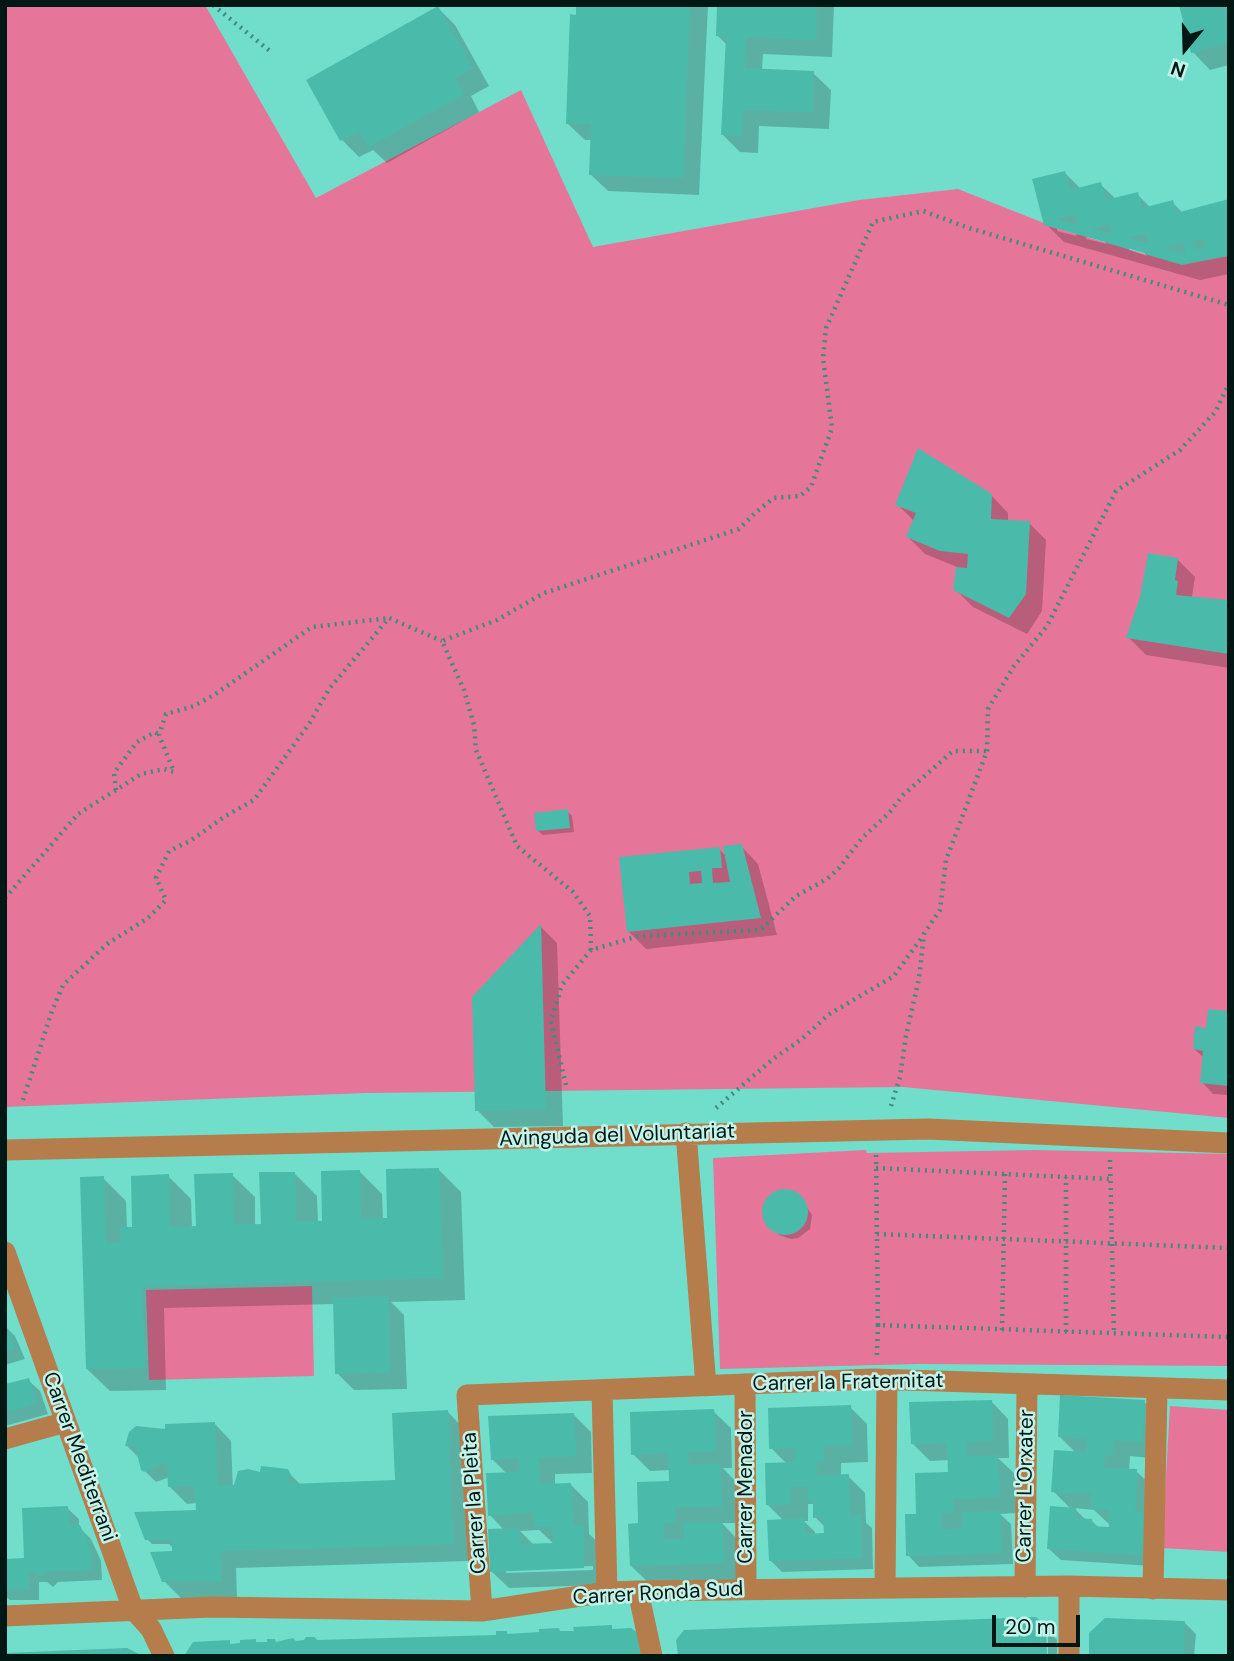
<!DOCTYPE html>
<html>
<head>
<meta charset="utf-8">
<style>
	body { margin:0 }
	#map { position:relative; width:1234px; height:1661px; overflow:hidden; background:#71decc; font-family:"DM Sans",sans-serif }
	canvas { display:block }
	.frame { position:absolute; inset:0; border:7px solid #011714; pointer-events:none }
	.north { position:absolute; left:1150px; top:14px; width:70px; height:70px; -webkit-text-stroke:5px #c3f4eb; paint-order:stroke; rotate:199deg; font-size:19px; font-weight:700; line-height:28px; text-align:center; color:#011714 }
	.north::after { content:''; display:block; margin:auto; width:24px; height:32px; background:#011714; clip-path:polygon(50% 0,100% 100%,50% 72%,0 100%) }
	.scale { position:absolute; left:992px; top:1615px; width:88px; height:32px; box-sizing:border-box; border:4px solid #011714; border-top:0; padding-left:9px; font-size:21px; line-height:24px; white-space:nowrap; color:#011714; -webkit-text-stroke:5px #c3f4eb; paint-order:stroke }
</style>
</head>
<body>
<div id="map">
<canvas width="1234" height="1661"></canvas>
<div class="frame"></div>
<div class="north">N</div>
<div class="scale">20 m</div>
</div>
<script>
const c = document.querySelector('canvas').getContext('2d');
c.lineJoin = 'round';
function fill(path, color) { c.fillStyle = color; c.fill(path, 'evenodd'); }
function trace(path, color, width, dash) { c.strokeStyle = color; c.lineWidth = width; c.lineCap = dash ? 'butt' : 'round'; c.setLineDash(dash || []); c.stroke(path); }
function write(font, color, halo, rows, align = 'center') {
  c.font = font + ' "DM Sans",sans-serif'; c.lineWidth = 5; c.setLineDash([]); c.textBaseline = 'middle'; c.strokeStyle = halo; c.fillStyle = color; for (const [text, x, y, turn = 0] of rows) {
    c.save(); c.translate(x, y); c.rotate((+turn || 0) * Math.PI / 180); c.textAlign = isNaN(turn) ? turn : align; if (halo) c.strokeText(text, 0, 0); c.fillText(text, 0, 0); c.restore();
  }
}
const green = new Path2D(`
	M5,5h200l111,193 205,-108 72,157 266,-47 99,-11 101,40 123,36 47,-9v862l-326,-31 -537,6 -361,14z
	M866,1150l1,3 168,-3 194,4v212l-311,-2 -198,5 -7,-211z
	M312,1286l2,90 -165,4 -3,-90z
	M1170,1406l59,4v142l-67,-4z`);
const shadow = new Path2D(`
	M578,5h130l-9,190 -91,-4 -18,-17 2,-34h-7l-18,-17z
	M834,5l-2,52 -69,-3 -1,16 51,3 18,17 -2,39 -70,-3 -1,27 -18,-1 -17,-17 4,-90 -10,-10 2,-29z
	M1229,5v60l-19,5 -17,-18z
	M438,8l17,17 34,61 -18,10 8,16 -92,51 -14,-13 -14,7 -17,-17 -34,-60z
	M1065,173l16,16 19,-5 16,15 21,-5 14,14 21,-6 11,11 46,-12v73l-29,6 -136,-38 -18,-18zM1057,227l20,5 -1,4 -19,-5zM1087,235l15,4 5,5 -21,-5zM1129,247l13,3 5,6 -18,-6z
	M991,495l17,18v8l21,2 17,17 -4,71 -15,23 -54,-27 -18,-18 2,-22 -32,-13 -17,-17 6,-16 -17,-17z
	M1178,560l17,17 -3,20 37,5v66l-83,-13 -17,-17z
	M567,811l5,5 2,16 -31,3 -6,-5z
	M741,846l17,18 19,71 -131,14 -18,-18 -7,-73 98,-9 8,8z
	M541,927l16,16 6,183 -69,1 -17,-17z
	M1229,1013v82l-16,-1 -11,-12 2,-24 -10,-9 13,-20z
	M439,1170l22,22 4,108 -74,2 13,13 3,74 -53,1 -17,-17 -2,-69 -171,4 2,82 -56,1 -23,-22 16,-191 23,23 1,28h7l34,-53 23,23 1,29h5l35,-53 23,22v29h7l32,-53 23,23 1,27 6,-1 35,-51 23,23 1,26h6z
	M786,1191l13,5 13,19 -2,14 -12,9 -7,1 -12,-4 -14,-17 -1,-7 5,-12 11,-7z
	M5,1326l10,10 10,23 -20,6z
	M28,1380l12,11 8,23 -43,12v-40z
	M991,1401l17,18 1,39h-11l17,16 1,39 -16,1 11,10 2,40 -94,3 -11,-12 12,-39 30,-43 -1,-13 -19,1 -18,-18z
	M1144,1402l17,17 -2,40 -29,-3 -1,15h7l18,17 -3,78 -90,-6 -12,-11 22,-40 -18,-18 23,-38 -17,-17zM1074,1508l20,2 17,16 -1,3 -11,-1 -8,-8h-5z
	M850,1407l17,17 1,38 -27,1v13h7l17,17 1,30 6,5 1,41 -91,3 -12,-12 14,-39 -16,-16 19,-41 -16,-16zM808,1504h7v13l10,10 1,8h-11v-3l-11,-11h4z
	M447,1411l17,18 5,132 -233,7 1,29 -56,1 -17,-17 10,-32 -5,-5h-17l-5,-5 51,-27v-9l-11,1 -17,-17v-10l-14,5 -14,-14 -4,-11 -11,-11 39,-15 48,-8 17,18 2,49 28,-16 26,-3 14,14 96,-3z
	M713,1411l18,17 1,40h-9l14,15 1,40h-16l17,18 1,39 -91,3 -18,-17 9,-41 31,-43 -1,-12 -20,1 -17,-17z
	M574,1415l17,17 1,41 -37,1v11l15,-1 18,18 1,32 11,10v41l-91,3 -18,-17 13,-41 -14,-15 17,-41 -15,-15zM539,1530l15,14 -20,1 -14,-14zM593,1566v4l-87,3v-4z
	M67,1508l12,11v8l12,12 10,22 1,19 -44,2 -5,5 -6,-5h-8v18h-29l-5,-4v-36h20z
	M1184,1622l12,12 -2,22h-103z
	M1048,1631l9,9v16h-9z`);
const building = new Path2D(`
	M576,5h114l-7,173 -94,-3 2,-51h-25l4,-110 6,1z
	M717,5h100l-1,35 -70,-3 -1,31 69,3 -1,41 -70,-2 -1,26 -21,-1 5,-99h-10z
	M1179,5h50v38l-38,10z
	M438,6l35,62 -18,10 9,16 -96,53 -9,-16 -19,10 -34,-61z
	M1065,171l5,19 31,-8 5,18 32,-8 4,16 31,-8 3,13 53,-14v55l-48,9 -137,-38 -12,-46zM1075,214l3,12 -23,-7zM1110,224l3,10 -24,-5zM1146,233l3,11 -22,-6zM1205,238l2,9 -12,3 -3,-9zM1183,242l3,12 -24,-6z
	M918,448l74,46 -1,25 39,2 -4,73 -17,24 -56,-28 3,-23 11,1 1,-14 -28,-3 -34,-14 10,-24 -21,-8z
	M1148,553l30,5 -3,22 3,1 -2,14 53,5v54l-103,-16 14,-41z
	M568,809l2,19 -34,3 -2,-18z
	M742,844l19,74 -134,14 -8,-75 101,-10 2,21h-10l1,15 17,-1 -7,-36zM701,871l1,12 -12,1 -1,-12z
	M541,924l5,185 -71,2 -3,-114z
	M1208,1009l21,2v75l-29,-3 3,-32 -10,-2 2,-23 11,2z
	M439,1168l4,110 -301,8 3,82 -59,1 -6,-192 24,-1 2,67h15l-1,-16h12l-1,-51 38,-2 1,53 26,-1 -2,-52 39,-1 1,52 27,-1 -2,-52h36l1,49h26l-1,-50 39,-1 1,48h26l-1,-49z
	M762 1212a23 23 0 1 1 46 0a23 23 0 1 1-46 0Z
	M388,1296l2,76 -55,2 -2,-76z
	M5,1325l10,23 -10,3z
	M29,1378l8,25 -32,9v-28z
	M1060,1395l85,5 -3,42 -28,-2 -2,16 -7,-1 -1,13 33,1 -2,43 9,1 -3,42 -94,-6 3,-43 26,2v10l16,1v7l17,1 1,-17 -19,-1 1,-15 -41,-2 3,-42 32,2 1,-13 -29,-2z
	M992,1400l1,41 -27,1v15l32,-2 2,42 -47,2 1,13 -13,1 1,17 21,-2 -1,-15 38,-2 2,42 -96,3 -1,-42h11l-1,-41 33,-1 -1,-29 -36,1 -2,-42z
	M851,1405l1,41h-28v16h-8l1,13 32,-1 1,42 11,-1 1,43 -93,3 -2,-41 37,-2 1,16 19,-1 -1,-16 -10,1v-17h-5v-14h-17v17l-25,1 -1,-42 31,-1v-14l-27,1 -1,-41z
	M714,1409l2,43h-28l1,13 31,-1 2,42 -47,1v16h-11v16h20v-17h38l2,41 -94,3 -2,-42 10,-1 -1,-41 32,-1 -1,-28 -37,2 -1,-43z
	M448,1410l5,134 -233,7 1,30 -59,1 -12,-30 22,-1v-12l-27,1 -11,-28 62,-2 -1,-24 -27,1 -1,-25 -23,10 -3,-2 -6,-24h-10l4,-14 7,-6 29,3v-5l50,-2 3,64 16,-1 4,-14 10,-2 12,3 1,-6 27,3 3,6 -3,9 107,-4 -3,-67z
	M574,1413l2,43 -38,2 2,26 31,-1 2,43 10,-1 1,43 -94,4 -2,-43 31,-1 1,16 33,-1 -1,-16h-18v-15l-46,4 -2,-43 33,-1v-14l-28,2 -3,-44z
	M68,1506l1,20 11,-1 10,23 1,22 -45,1 -5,5 -7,-4h-6l1,17 -24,1v-31l19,-1 -2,-50z
	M1036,1617l10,9 1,30h-369l-2,-16 8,-10z
	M1105,1618l80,3 -2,35h-94v-23z
	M612,1625v4l19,-1 8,6 4,22h-459l9,-14 37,-2v4l10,-1v-3l16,-1v3h11v-3h8l1,3 17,-4 3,3 8,-1 2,-3h9l2,3 179,-5v-4h11v3l32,-2v-3l20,-1 1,3h14l-1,-4z
	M127,1648l16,8h-138v-3z`);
const path = new Path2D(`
	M213,5l58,47
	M116,790l-2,-17 23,-31 18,-10 4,3
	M5,898l73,-84 63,-40 23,-5 10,3 -15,-37 7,-21 28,-8 20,-11 98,-68 77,-9
	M591,950l-1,-34 -17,-24 -56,-46 -41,-96 -2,-25 -10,-35 -22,-49 55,-21 47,-27 195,-64 17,-17 18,-14 26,-2 11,-9 21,-59 -9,-70 3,-30 47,-106 50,-11 46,17 260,77
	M566,1085l-15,-64 11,-36 29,-35 48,-14 121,-6 36,-34 31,-17 12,-11 23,-30 27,-25 14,-18 50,-44h34
	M23,1100l29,-89 11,-26 44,-41 41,-26 18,-18 -10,-22 13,-27 21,-10 34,-24 30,-17 55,-76 20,-35 60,-71 53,23
	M891,1106l9,-29 6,-41 13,-58 5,-44 16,-24 6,-50 41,-109 1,-42 26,-43 33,-40 69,-135 64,-41 36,-39 13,-28
	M716,1108l57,-49 29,-20 26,-24 66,-39 28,-39
	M876,1155l2,170
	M1110,1160l4,174
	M876,1168l234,11
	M877,1234l352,14
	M1002,1330l3,-156
	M1066,1332v-155
	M877,1355l1,-30 351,12`);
const minor = new Path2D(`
	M686,1133l20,253
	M5,1150l923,-21 301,14
	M5,1252l128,357 18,20 13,27
	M745,1384l1,205
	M602,1390l5,202
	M5,1439l61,-17
	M1025,1587l2,-203
	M885,1588l2,-208
	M1153,1589l4,-201
	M638,1591l14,65
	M482,1611l-15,-216 406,-16 356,11
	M5,1616l206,-9 271,4 125,-19 31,-1 431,-5 160,4
	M1069,1656v-70`);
const streetNames = [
	["Avinguda del Voluntariat",617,1136,-2],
	["Carrer la Fraternitat",848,1383,-1],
	["Carrer Mediterrani",79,1457,70],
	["Carrer L'Orxater",1026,1486,-89],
	["Carrer Menador",746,1487,-90],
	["Carrer la Pleita",475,1503,-94],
	["Carrer Ronda Sud",658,1594,-3]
];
fill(green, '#e67699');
fill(shadow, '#0003');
fill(building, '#4abbaa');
trace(path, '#428a7e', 4.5, [2, 5]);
trace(minor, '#b47d4b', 21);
write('21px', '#011714', '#c3f4eb', streetNames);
</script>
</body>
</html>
